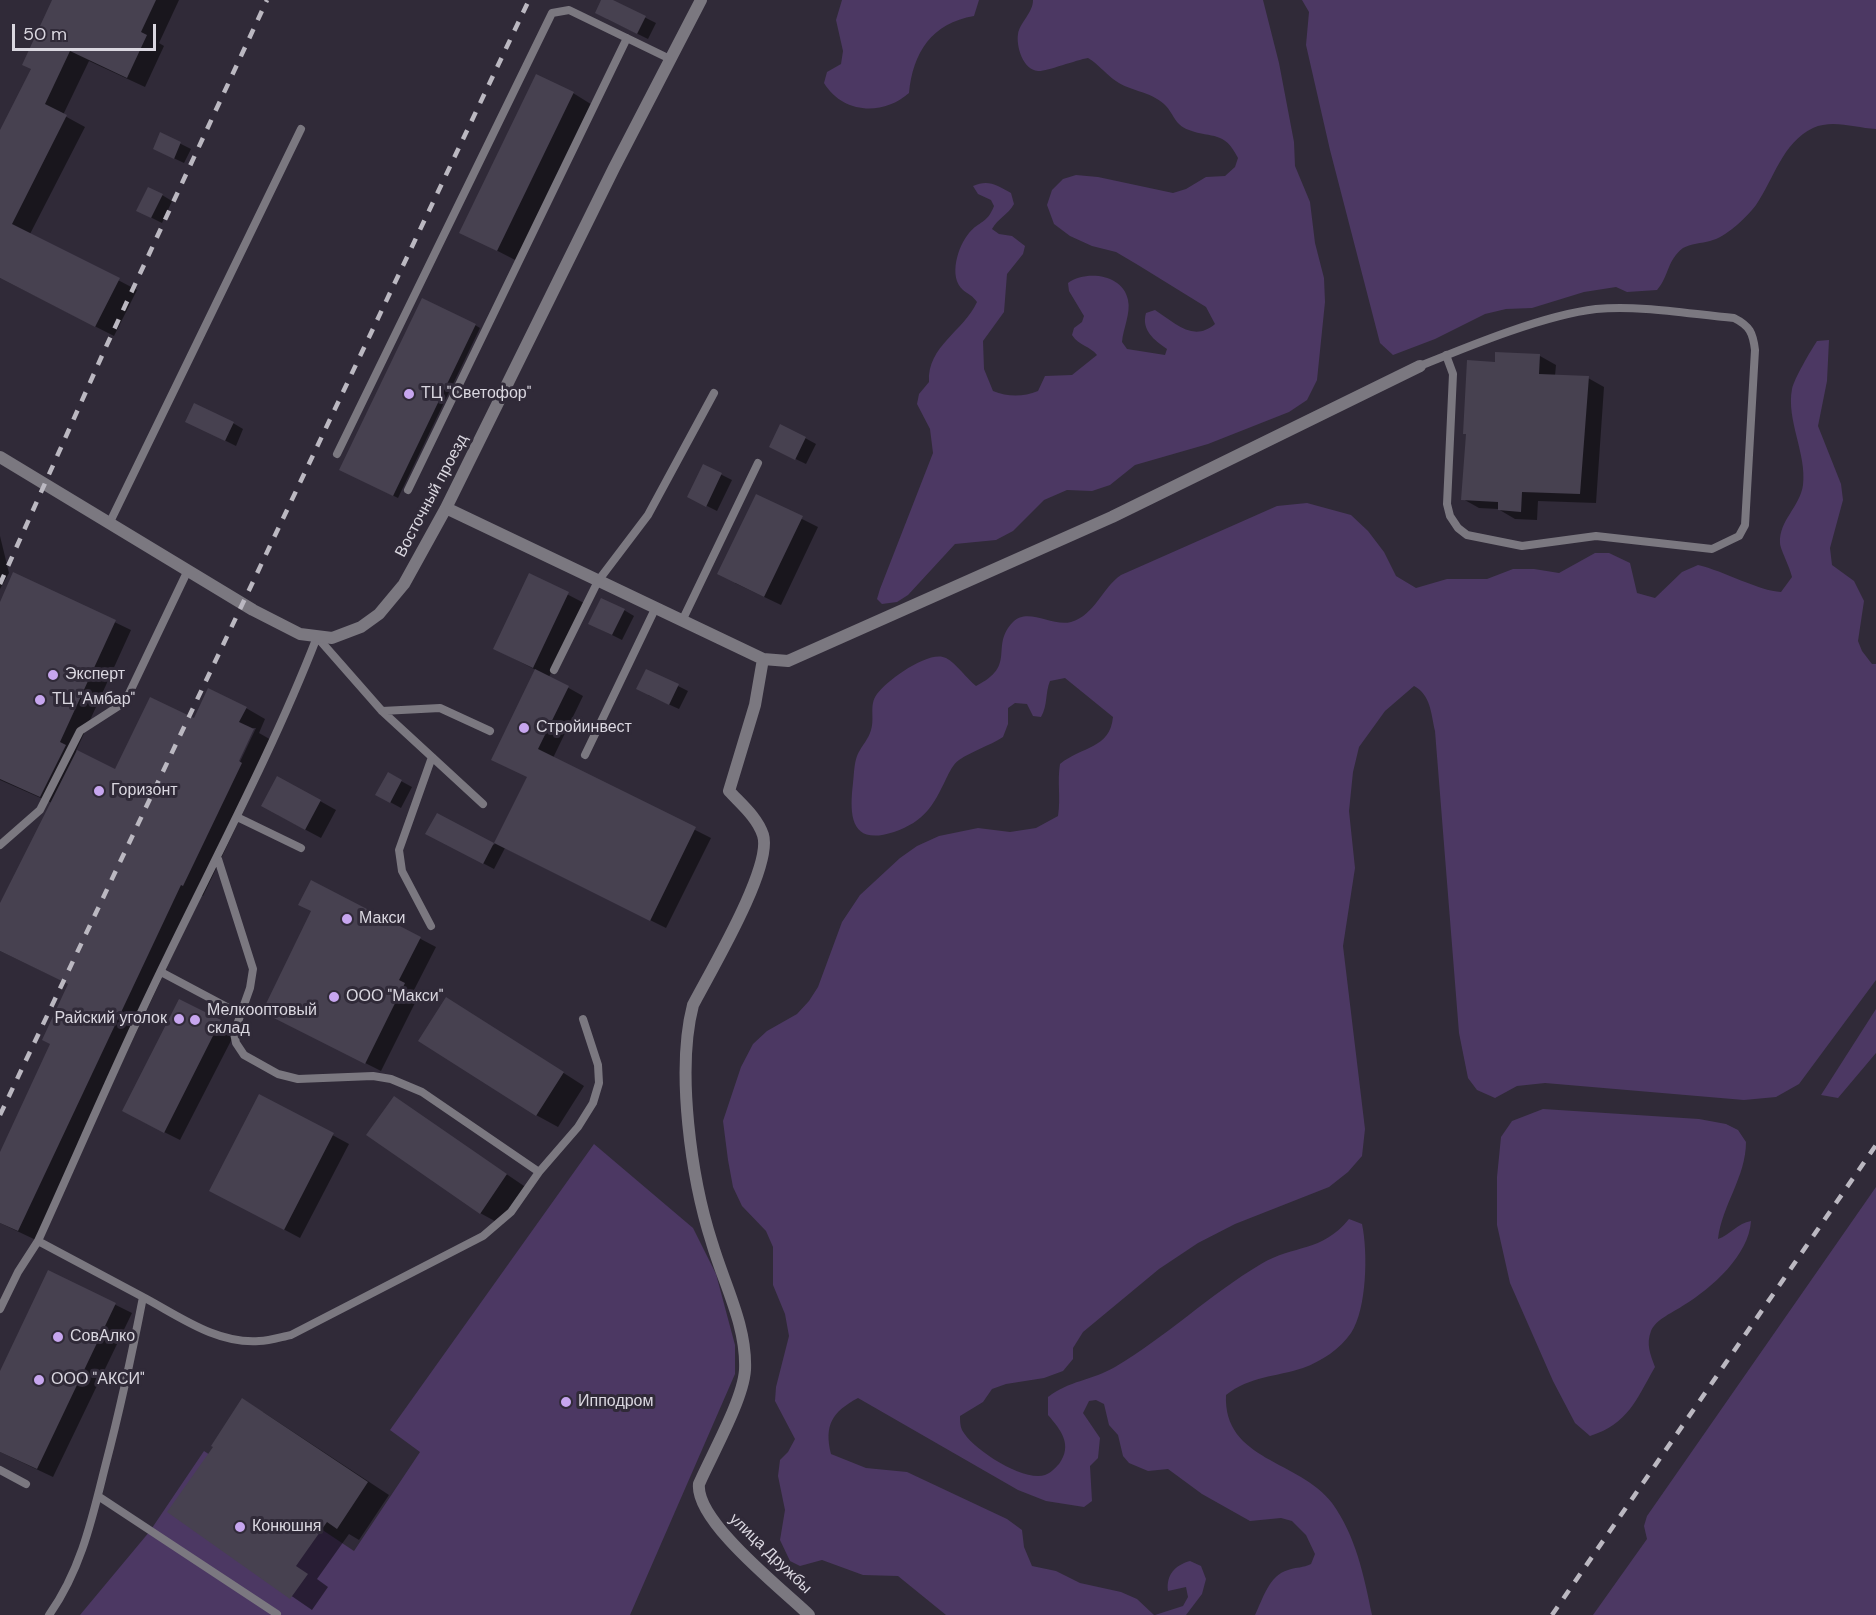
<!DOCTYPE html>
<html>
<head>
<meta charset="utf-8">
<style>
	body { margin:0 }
	#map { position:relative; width:1876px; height:1615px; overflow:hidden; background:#302a38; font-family:"DM Sans",sans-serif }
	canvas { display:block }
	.scale { position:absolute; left:12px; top:24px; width:144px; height:27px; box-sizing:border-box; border:3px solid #dad7e0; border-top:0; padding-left:8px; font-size:18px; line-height:21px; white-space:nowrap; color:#dad7e0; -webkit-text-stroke:4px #302a38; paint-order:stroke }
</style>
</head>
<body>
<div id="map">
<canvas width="1876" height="1615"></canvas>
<div class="scale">50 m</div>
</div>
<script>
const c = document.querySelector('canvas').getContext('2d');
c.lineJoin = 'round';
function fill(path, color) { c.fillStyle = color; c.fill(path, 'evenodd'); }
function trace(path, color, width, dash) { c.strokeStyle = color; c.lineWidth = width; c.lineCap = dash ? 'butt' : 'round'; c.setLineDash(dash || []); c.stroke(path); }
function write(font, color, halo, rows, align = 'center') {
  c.font = font + ' "DM Sans",sans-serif'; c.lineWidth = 6; c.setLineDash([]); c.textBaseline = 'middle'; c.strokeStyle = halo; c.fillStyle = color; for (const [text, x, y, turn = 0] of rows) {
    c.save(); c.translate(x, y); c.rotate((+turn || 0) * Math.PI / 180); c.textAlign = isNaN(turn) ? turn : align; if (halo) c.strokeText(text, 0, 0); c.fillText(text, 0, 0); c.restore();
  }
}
const green = new Path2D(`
	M842,0h137l-5,16c-42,7 -61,36 -65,77 -26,23 -66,21 -85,-10l3,-11 14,-8 2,-13 -7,-31z
	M1033,0h230l16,63 15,79 1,24 15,36 5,41 9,35 1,24 -8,78 -10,20 -18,12 -81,32 -73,21 -25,20 -18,6 -25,-1 -23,10 -31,31 -17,9 -41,4 -47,51 -11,7 -15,2 -5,-5 3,-10 53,-136 -3,-24 -13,-25 2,-10 10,-12c-2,-36 35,-51 48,-80 -4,-6 -9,-8 -14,-12 -15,-13 -5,-44 6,-57 10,-12 18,-9 25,-27l-3,-6 -13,-6 -5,-8c15,-7 24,-1 38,7l3,11c-6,11 -16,14 -22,25l7,5 13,2 13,10 -2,8 -16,20 -3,38 -21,29 1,28 9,22c15,6 30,6 45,0l7,-15 27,-1 25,-20c-7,-9 -18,-9 -25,-20l2,-7 8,-6 2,-6 -15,-25 -1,-8c18,-13 55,-9 60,17 3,13 -5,29 -6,42l5,7 38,6 2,-6c-13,-9 -26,-19 -21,-36l9,-3c19,12 38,33 60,14l-9,-17 -68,-42 -22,-13 -24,-6 -22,-10 -16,-12 -7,-19 5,-15 11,-11 13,-4 22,2 75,16 13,-4 20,-12 19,-1 10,-9 3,-9c-14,-28 -25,-19 -49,-28 -15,-5 -15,-17 -25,-26 -14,-13 -36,-13 -51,-25 -9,-7 -15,-15 -25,-21 -12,2 -43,14 -50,13 -15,-1 -22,-25 -20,-37 2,-12 15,-21 15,-34z
	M1302,0h574v129c-21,-1 -43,-10 -63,-1 -31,15 -39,51 -57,77 -11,14 -30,32 -46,36 -8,2 -20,3 -27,7 -16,12 -14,28 -26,42l-30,2 -11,-5 -32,5 -52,16 -26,1 -21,5 -50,25 -42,16 -13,-12 -50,-193 -24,-105 3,-33z
	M1829,340l-2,41 -9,45 23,58 2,16 -13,48 2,17 22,16 10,20 -6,40 4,10 10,13h4v316l-77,104 -23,13 -32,3 -199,-17 -28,3 -22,12 -18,-8 -9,-12 -9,-45 -24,-302c-4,-17 -4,-36 -21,-45l-29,25 -26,36 -6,25 -4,39 6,57 -12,78 22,183 -3,27 -14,16 -19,15 -94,37 -37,19 -39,26 -76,63 -10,16v11l-10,12 -19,7 -38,6 -14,5 -9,13 -23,14c0,4 0,10 2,14 10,19 61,52 83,45 6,-2 10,-7 14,-11 14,-19 2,-34 -11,-49v-18c20,-16 45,-17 67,-30 51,-30 94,-72 146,-103 34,-20 60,-11 88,-45l13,5c6,28 5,85 -11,109 -11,16 -29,28 -48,35 -27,9 -53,8 -77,27 -3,66 74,65 106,108 24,33 32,73 40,112h-117c8,-16 14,-40 33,-45 9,-3 15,-2 23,-6l4,-10 -9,-19 -14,-14 -11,-3 -31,3 -48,-27 -34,-25 -20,2 -19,-8 -6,-7 -5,-21 -9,-10 -5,-21 -8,-4 -7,1 -6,12 17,25 -2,20 -8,8 2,35 -8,6 -38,-6 -28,-11 -160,-92c-26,14 -34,27 -27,56l35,14 41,4 100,47 15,11 2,17 8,19 24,5 24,12 41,9 16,7 17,16h-208l-48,-39 -35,-1 -41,-15 -22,6 -10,-5 -10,-21 5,-30 -7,-34 2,-16 8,-8 7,-13 -20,-38 1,-14 13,-51 -4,-22 -12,-29v-38l-7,-16 -24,-25 -9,-19 -5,-27 -5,-39 18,-54 12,-23 14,-13 30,-17 12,-13 9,-14 24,-65 18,-27 40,-37 17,-12 22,-10 39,-8 32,4 26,-4 22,-12c3,-18 -1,-34 2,-52 22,-18 50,-15 53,-47l-48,-39 -15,3c-5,12 -2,24 -9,36l-8,-1 -6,-12 -12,-1 -7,5v16l-5,13c-14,9 -31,14 -44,23 -6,4 -10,13 -13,19 -13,27 -21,42 -52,53 -43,14 -45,-15 -41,-49 1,-8 1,-19 4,-27 3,-8 10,-15 13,-23 6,-14 -2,-27 7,-39 10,-14 53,-45 69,-36 11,6 20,20 30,28 42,-21 13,-39 37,-64 15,-15 39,5 58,0 24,-7 31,-34 50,-47l156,-69 30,-3 44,12 17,16 16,21 12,24 20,12 31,-9h40l26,-10h21l25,4 36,-20h14l21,10 7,30 18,5 27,-26 16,-7c26,6 61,26 83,27l11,-15c-2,-10 -12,-28 -12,-34 -1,-23 20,-36 23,-58 4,-31 -17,-65 -11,-96 2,-10 19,-39 25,-48z
	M1876,1009v44l-38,45 -17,-3z
	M1543,1109l156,10 27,5 12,6 8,12c0,35 -24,63 -28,97 12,-4 20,-16 33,-18 -2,34 -39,67 -67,84 -10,7 -28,14 -33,26 -5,13 -1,23 4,36 -19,33 -27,57 -65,69l-15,-13 -22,-42 -43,-98 -13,-58v-48l4,-40 11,-16z
	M594,1144l99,84 23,46 19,71v29l-105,241h-550l70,-84 54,-80 150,100 66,-99 -30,-22z
	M1876,1187v428h-283l54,-76 -3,-13 3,-10z
	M1190,1561l11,5 5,13 -4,15 -16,21h-31l28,-9 5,-9 -2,-10 -18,4c-2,-16 7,-26 22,-30z`);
const shadow = new Path2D(`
	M54,0h125l-20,43 5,3 -19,41 -56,-26 -26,54 22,12 -55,107 107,56 -23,46 -114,-58v-144l33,-65z
	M603,0h7l46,23 -8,16 -41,-20z
	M573,93l21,13 -75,156 -58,-30z
	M161,134l30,15 -7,14 -19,-9z
	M162,195l10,6 -10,22 -14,-7z
	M475,325l5,3 -82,170 -53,-26z
	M1540,356l16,9 -1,11 33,2 16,9 -8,116 -58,-2 -1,19 -22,-1 -17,-10 -19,-1 -16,-9 33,-136z
	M233,423l10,6 -7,17 -38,-19z
	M805,438l11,6 -10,20 -25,-12z
	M704,466l28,14 -15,31 -18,-9z
	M756,496l62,31 -37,78 -46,-22z
	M0,536l9,37 -9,16z
	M14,574l117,56 -55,121 40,20 78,-51 52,-12 19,11 -6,14 14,8 -16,32 4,2 -58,121 -2,-1 -163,346 -38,-18v-68l51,-111 18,-60 -69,-33v-44l52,-104 -52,-23v-174zM253,728h3l-19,40 -3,-1z
	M530,575l54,28 -35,74 34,19 -30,62 158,80 -45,90 -161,-80 -11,21 -57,-30v-24l57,30 34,-68 8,-107 -41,-21z
	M624,610l10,6 -12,24 -22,-11z
	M678,686l10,5 -9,18 -31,-14z
	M388,774l24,13 -11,21 -24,-13z
	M320,801l16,9 -15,28 -43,-23z
	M312,882l124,65 -22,43 6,3 -39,78 -101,-51 33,-109z
	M467,1011l117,75 -26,41 -22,-12z
	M220,1022l16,9 -56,109 -40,-20z
	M260,1096l89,48 -49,94 -73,-39z
	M394,1098l133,90 -25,37 -22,-12z
	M49,1272l83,41 -79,164 -53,-25v-78z
	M263,1412l126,83 -30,45 -10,-6 -32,45 11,8 -16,23 -143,-98z`);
const building = new Path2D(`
	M52,0h104l-15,32 6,3 -20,43 -57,-27 -25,53 22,11 -55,109 108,54 -25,49 -95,-49v-148l31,-61 -9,-4z
	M601,0h12l33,16 -9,18 -42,-21z
	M536,74l38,18 -77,159 -38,-18z
	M160,132l21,10 -7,17 -21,-10z
	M148,187l15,7 -12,24 -15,-7z
	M422,298l54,26 -83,172 -54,-26z
	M1495,352l45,2 -1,20 50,2 -9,118 -58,-2 -1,20 -23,-2v-8l-37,-2 5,-66h-3l4,-74 28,2z
	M194,403l40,19 -9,19 -40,-19z
	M780,424l26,13 -11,23 -26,-13z
	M703,464l19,9 -16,34 -19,-10z
	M756,494l47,22 -39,81 -47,-23z
	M13,572l103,48 -56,122 6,3 -26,52 -40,-18v-177z
	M529,573l40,19 -36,76 -40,-19z
	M601,598l24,11 -13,26 -24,-11z
	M535,669l34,17 -31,63 158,78 -46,94 -156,-78 33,-66 -36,-17z
	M646,669l33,15 -10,21 -33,-16z
	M208,688l39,19 -8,15 15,7 -15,32 3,2 -59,123 -2,-1 -163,346 -18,-8v-71l50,-108 -8,-4 26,-56 -68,-33v-48l77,-153 38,19 35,-72 44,21z
	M388,772l14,8 -12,23 -15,-8z
	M277,776l44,24 -16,30 -44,-24z
	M437,813l57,30 -11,21 -58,-30z
	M311,880l110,57 -22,43 6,3 -40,81 -103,-52 49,-101 -13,-6z
	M446,997l118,75 -28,44 -118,-75z
	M179,999l42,21 -57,113 -42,-22z
	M259,1094l75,39 -50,97 -75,-39z
	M394,1096l113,78 -27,40 -114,-79z
	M48,1270l68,33 -79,166 -37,-17v-81z
	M242,1398l126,84 -31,47 -10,-7 -31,44 12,8 -18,25 -123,-87 46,-65 -2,-1z`);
const service = new Path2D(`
	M1420,366c49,-20 124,-51 176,-57 45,-4 93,5 138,9 16,8 19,15 21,32l-10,175 -6,11 -27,13 -116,-13 -74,10 -55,-11 -9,-7 -8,-12 -3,-12 6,-130 -7,-19
	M337,454l215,-441 17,-3 101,49
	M408,490l219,-452
	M109,524l192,-395
	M682,621l76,-158
	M554,670l44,-89 50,-66 66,-122
	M382,711l58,-3 50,23
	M585,755l70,-146
	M237,817l64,31
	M0,845l40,-35 40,-79 45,-29 63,-132
	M218,859l35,110 -3,19 -16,45 2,10 8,12 34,19 20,5 75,-3 18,3 31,13 117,80
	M431,926l-29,-55 -3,-21 33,-93
	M161,972l79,42
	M38,1241l105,56c-11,57 -23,113 -38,170 -13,52 -24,103 -56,148
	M143,1297c36,19 73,47 116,44 11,0 22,-4 32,-6l192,-99 28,-24 28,-40 39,-45 15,-24 6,-20 -1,-18 -15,-46
	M0,1309l18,-37 20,-31c36,-79 70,-159 107,-237 57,-122 123,-241 172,-367l65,74 101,93
	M0,1470l26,14
	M98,1496l179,118`);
const minor = new Path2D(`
	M0,457l253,153 47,24 32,4 29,-11 18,-13 25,-30 42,-76 168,-340 87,-168
	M446,508l317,151 25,2 324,-144 308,-151
	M763,659l-8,46 -26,86c12,13 28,26 34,44 10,32 -53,137 -70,170 -17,65 -2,173 19,238 12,41 35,83 33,127 -2,30 -33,84 -46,114 -4,37 83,105 110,131`);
const rail = new Path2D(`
	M0,584l105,-235 162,-349
	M0,1115l529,-1115
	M1552,1615l324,-470`);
const markers = [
	[409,394,6,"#c7a6ef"],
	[53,675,6,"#c7a6ef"],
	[40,700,6,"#c7a6ef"],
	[524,728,6,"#c7a6ef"],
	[99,791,6,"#c7a6ef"],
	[347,919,6,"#c7a6ef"],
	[334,997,6,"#c7a6ef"],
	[179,1019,6,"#c7a6ef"],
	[195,1020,6,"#c7a6ef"],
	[58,1337,6,"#c7a6ef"],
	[39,1380,6,"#c7a6ef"],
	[566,1402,6,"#c7a6ef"],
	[240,1527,6,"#c7a6ef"]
];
const poiNames = [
	["ТЦ \"Светофор\"",421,394],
	["Эксперт",65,675],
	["ТЦ \"Амбар\"",52,700],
	["Стройинвест",536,728],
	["Горизонт",111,791],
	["Макси",359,919],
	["ООО \"Макси\"",346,997],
	["Мелкооптовый",207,1011],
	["склад",207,1029],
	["Райский уголок",167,1019,"right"],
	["СовАлко",70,1337],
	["ООО \"АКСИ\"",51,1380],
	["Ипподром",578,1402],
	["Конюшня",252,1527]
];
const streetNames = [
	["Восточный проезд",432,496,-62],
	["улица Дружбы",770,1554,44]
];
fill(green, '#4c3863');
fill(shadow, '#0007');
fill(building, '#474150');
trace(service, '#7b7880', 8);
trace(minor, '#7b7880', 12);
trace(rail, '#bbb8c1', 4.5, [10, 10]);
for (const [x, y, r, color] of markers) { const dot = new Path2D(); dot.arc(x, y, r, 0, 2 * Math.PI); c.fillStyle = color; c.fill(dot); trace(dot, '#302a38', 2); }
write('16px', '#dad7e0', '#302a38', poiNames, 'left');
write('16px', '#dad7e0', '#302a38', streetNames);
</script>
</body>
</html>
